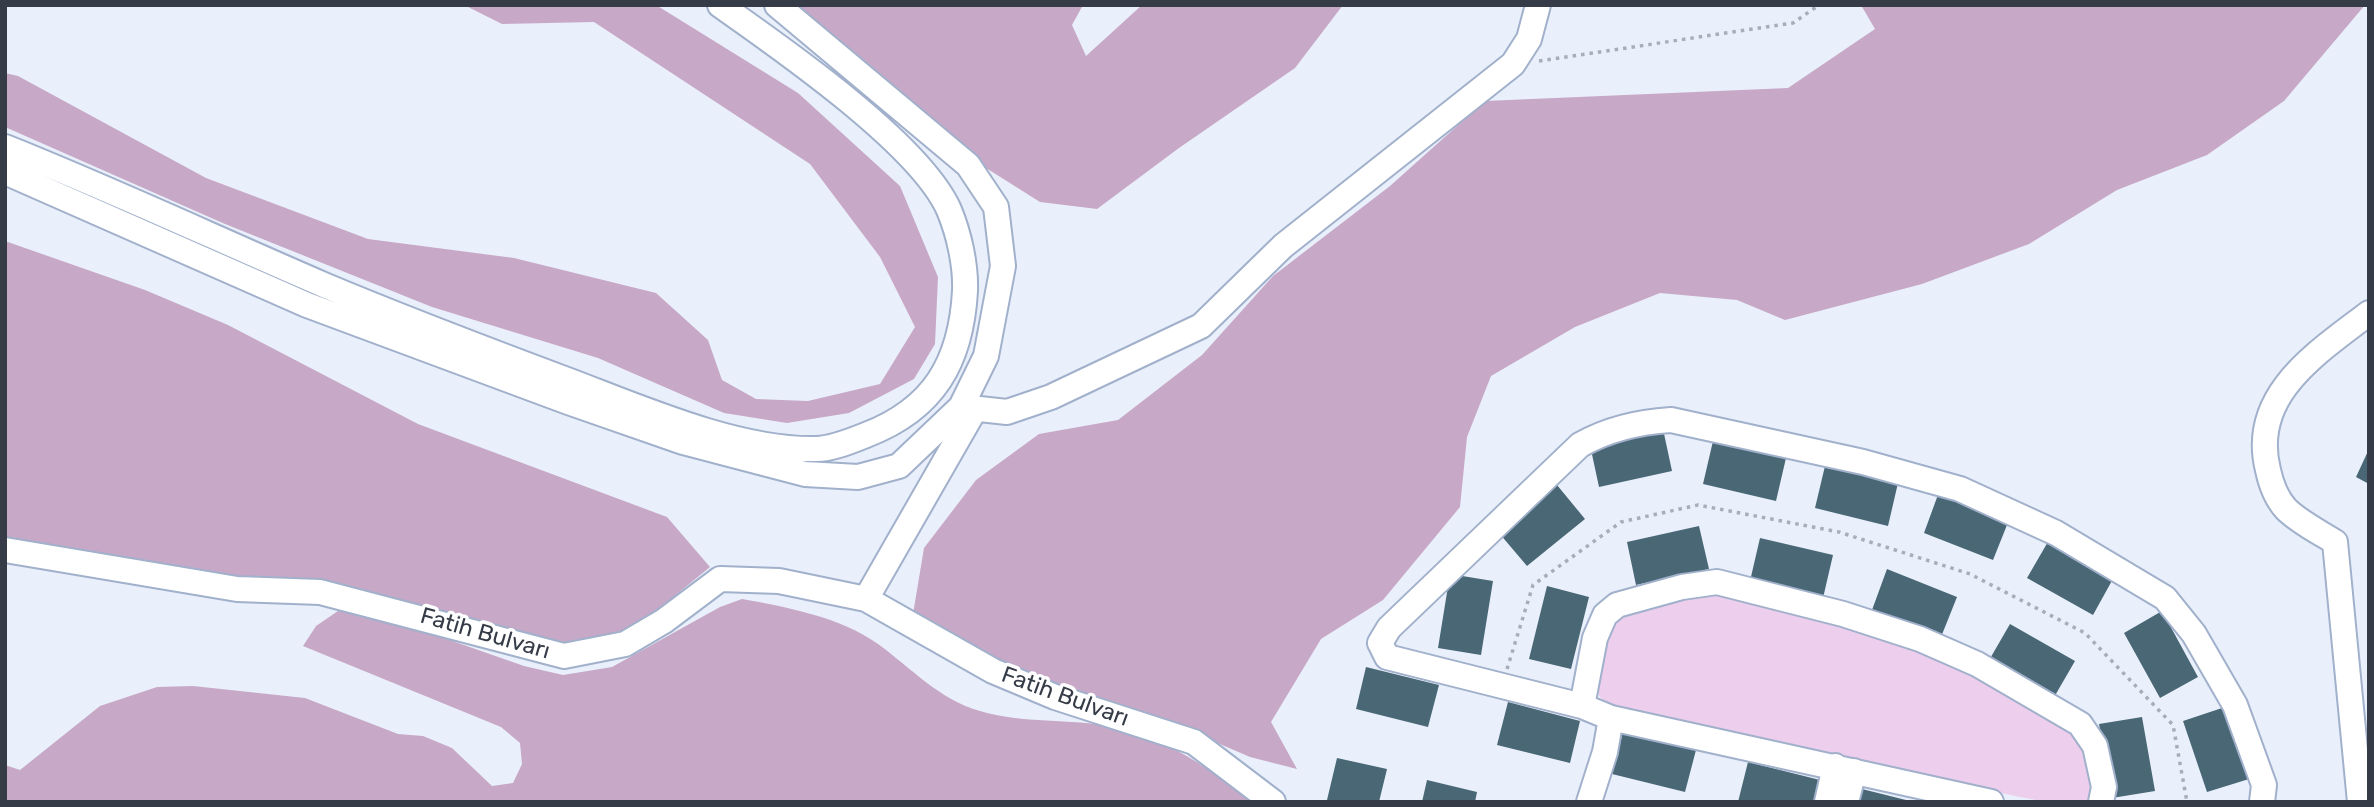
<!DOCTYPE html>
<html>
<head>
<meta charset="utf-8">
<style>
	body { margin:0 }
	#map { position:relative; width:2374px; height:807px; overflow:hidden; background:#e9f0fb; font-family:Rubik,sans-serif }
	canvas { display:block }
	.frame { position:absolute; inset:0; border:7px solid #363c47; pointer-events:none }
</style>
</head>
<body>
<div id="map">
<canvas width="2374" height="807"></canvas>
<div class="frame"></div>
</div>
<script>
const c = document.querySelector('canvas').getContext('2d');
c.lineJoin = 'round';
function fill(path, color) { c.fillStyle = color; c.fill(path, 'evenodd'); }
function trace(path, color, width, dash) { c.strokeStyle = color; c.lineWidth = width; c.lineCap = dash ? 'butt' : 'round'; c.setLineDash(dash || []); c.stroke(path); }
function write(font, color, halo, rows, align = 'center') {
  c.font = font + ' Rubik,sans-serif'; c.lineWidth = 7; c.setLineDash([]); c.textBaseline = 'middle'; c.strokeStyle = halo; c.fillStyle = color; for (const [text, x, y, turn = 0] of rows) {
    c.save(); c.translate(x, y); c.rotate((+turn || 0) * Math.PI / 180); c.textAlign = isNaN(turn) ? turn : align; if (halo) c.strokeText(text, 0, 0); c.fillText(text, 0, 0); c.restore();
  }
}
const green = new Path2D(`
	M1708,590l118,25 147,58 91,47 28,35 1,47h-47l-31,-6 -410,-92 -11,-16 7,-45 17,-26z`);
const forest = new Path2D(`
	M464,5h192l142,88 102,93 38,91 -3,67 -21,35 -65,34 -62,10 -63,-10 -126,-55 -166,-51 -207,-83 -220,-97v-54l13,3 188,102 162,61 146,19 142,35 52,47 14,40 34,19 52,2 72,-17 35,-57 -35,-70 -70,-93 -216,-142 -92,2z
	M773,5h310l-11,20 14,31 56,-51h201l-48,63 -116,80 -82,61 -57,-7 -54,-34 -91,-74z
	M1861,5h504l-81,96 -77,54 -90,35 -88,54 -107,40 -137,36 -48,-20 -77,-7 -85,34 -84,49 -24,61 -7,70 -77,93 -62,39 -50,83 26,47 -47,-12 -65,-28 -112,-35 -162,-68 13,-78 52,-68 63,-46 79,-14 84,-65 71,-79 117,-90 95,-85 303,-13 87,-59z
	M5,241l140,49 83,35 190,99 249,93 43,50 -66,54 -60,31 -434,-81 -145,-32z
	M742,599c44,8 99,18 136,45 33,24 62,56 102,67 43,13 90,7 133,16 55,12 96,41 140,75h-1248v-37l15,5 80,-64 57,-19 36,-1 112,12 93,36 25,2 29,12 40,38 21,-3 9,-19 -2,-21 -19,-16 -198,-81 13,-20 22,-15 43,5 143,50 39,9 49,-8 108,-60z`);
const building = new Path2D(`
	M1663,429l9,42 -73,16 -9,-42z
	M1713,441l73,17 -10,43 -73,-17z
	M2369,449v35l-13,-7z
	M1825,466l73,17 -10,43 -73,-18z
	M1557,485l28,34 -58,47 -28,-33z
	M1939,492l70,28 -16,40 -69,-27z
	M1699,526l10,43 -73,16 -9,-43z
	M1760,538l73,17 -10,43 -73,-17z
	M2049,540l65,37 -21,38 -66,-37z
	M1887,569l70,28 -16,40 -69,-27z
	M1450,574l43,7 -12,74 -43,-7z
	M1547,586l42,11 -18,72 -42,-10z
	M2162,611l36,66 -38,21 -36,-65z
	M2010,624l65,37 -22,38 -65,-37z
	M1366,667l73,18 -11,42 -72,-18z
	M1508,702l72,19 -10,42 -73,-18z
	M2225,707l24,72 -42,13 -24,-71z
	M2142,717l13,74 -43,7 -13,-74z
	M1623,732l73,18 -11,42 -73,-18z
	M1337,758l50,11 -8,33 -52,-2z
	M1748,762l72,18 -5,22h-77z
	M1427,780l50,12 -2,10h-53z
	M1858,788l52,13v1h-55z`);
const path = new Path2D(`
	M1539,61l254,-38 26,-18
	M1507,669l26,-84 88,-63 77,-17 141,27 131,42 115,59 88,92 14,77`);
const minor = new Path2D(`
	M5,147c108,43 212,92 319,138 81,34 163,65 246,96 71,27 169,70 246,68 16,0 35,-8 50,-14 68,-26 95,-73 99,-144 1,-26 -6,-57 -16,-81 -29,-66 -168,-162 -229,-205
	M5,172l302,133 261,97 115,40 122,32 53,3 41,-11 62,-59 25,-51 17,-90 -7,-59 -28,-42 -191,-160
	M961,407l46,5 44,-15 150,-71 82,-80 230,-182 16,-25 9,-34
	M5,550l232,39 83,3 244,64 61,-12 39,-23 56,-42 59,2 87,18 127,72 62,26 139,45 79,60
	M866,599l109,-190
	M1582,706l13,-68 10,-23 12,-10 65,-18 35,-5 126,32 77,25 57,25 103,60 15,22 9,41 -3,15
	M1589,802l16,-50 6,-34
	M1827,802l8,-36
	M1846,802l8,-31
	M1991,802l-380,-84 -29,-12 -195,-49 -7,-14 9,-15 191,-183c28,-16 58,-23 91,-25l192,42 97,27 96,44 109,65 29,36 41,71 29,80 -2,17
	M2360,802l-25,-260c-16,-10 -36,-20 -49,-33 -10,-11 -15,-25 -18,-39 -19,-75 49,-117 101,-157`);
const streetNames = [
	["Fatih Bulvarı",485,634,16],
	["Fatih Bulvarı",1065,697,20]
];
fill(green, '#edceec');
fill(forest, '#c8a8c7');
fill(building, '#496775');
trace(minor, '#a1b0cb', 28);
trace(path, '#a7aeb9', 3.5, [3.5, 5]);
trace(minor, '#fff', 24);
write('23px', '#363c47', '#fff', streetNames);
</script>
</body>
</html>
